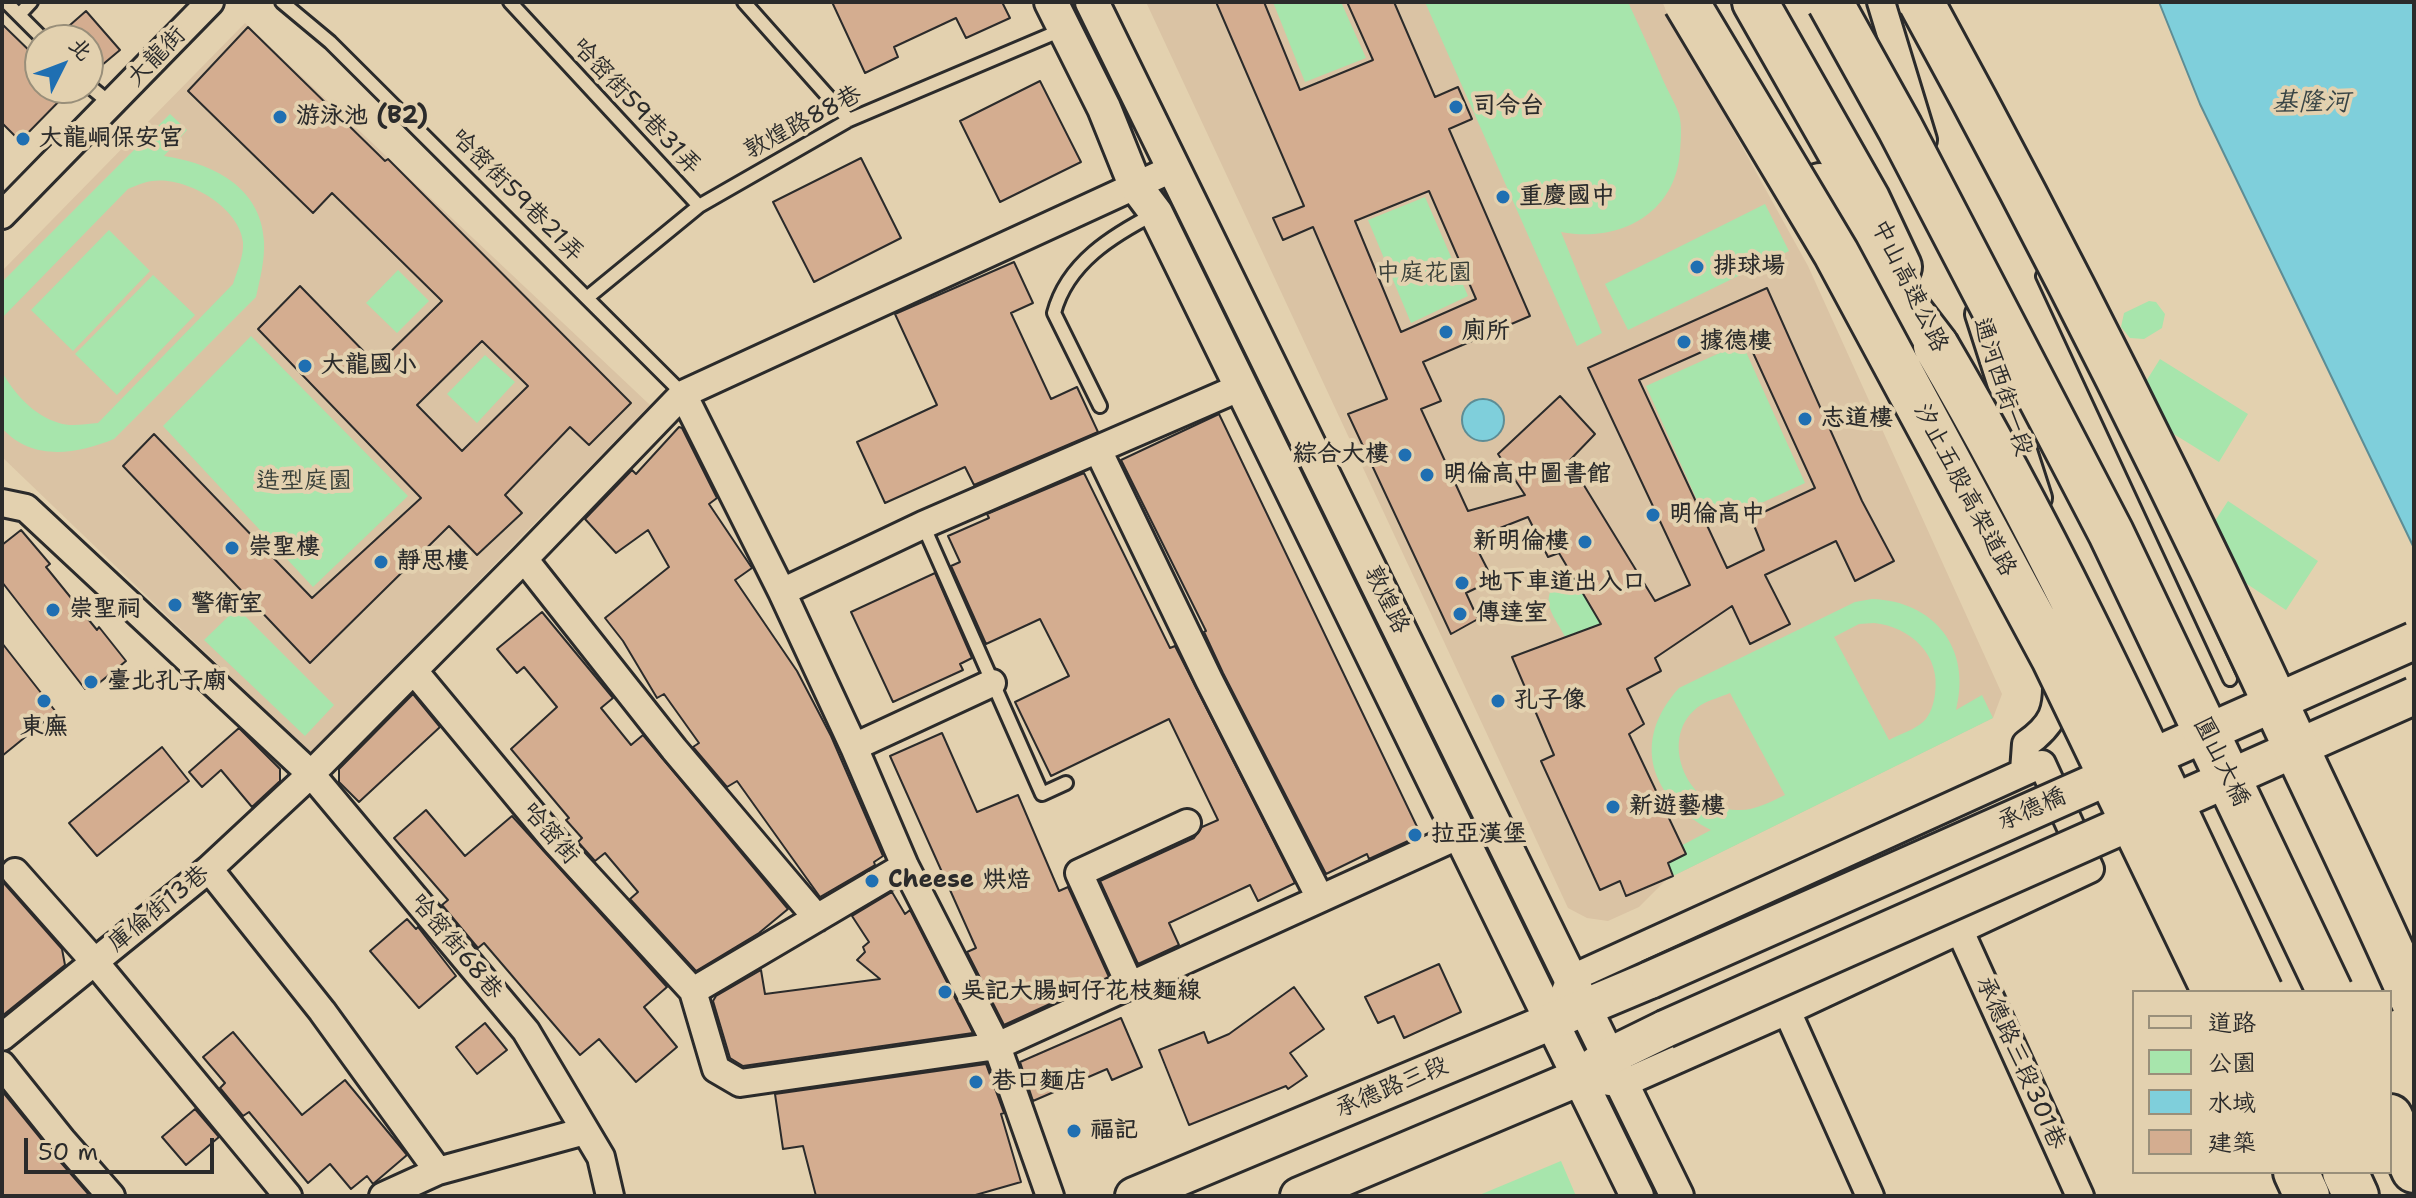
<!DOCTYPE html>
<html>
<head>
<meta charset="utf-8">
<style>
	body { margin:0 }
	#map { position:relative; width:2416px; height:1198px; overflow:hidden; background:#e3d1af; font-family:"Shantell Sans","LXGW WenKai TC",sans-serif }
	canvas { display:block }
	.frame { position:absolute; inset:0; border:4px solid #2b2b2b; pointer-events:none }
	.legend { position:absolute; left:2132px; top:990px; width:260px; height:184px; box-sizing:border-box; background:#e3d1af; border:2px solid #998f7a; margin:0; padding:10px 14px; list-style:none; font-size:24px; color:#2b2b2b }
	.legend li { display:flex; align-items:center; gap:16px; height:40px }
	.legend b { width:40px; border:2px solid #998f7a }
	.north { position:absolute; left:24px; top:24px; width:80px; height:80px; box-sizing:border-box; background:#e3d1af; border:2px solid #998f7a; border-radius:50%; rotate:48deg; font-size:22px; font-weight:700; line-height:32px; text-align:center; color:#2b2b2b }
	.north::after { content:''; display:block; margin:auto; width:28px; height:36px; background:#1f6fb2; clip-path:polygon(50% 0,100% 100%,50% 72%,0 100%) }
	.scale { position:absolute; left:24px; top:1138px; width:190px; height:36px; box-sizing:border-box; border:4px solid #2b2b2b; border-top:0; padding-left:10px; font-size:24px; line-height:28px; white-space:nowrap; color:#2b2b2b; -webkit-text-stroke:6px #e3d1af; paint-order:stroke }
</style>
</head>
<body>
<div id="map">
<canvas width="2416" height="1198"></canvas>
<div class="frame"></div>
<ul class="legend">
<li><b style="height:10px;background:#e3d1af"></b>道路</li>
<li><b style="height:22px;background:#a7e5ac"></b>公園</li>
<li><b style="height:22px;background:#7fcfdb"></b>水域</li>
<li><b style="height:22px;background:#d4ad90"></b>建築</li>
</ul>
<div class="north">北</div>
<div class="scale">50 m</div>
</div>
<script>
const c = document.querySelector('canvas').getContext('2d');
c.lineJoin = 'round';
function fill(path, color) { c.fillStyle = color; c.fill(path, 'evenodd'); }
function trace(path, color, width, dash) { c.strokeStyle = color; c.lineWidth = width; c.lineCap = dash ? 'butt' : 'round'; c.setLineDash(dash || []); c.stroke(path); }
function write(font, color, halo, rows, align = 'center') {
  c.font = font + ' "Shantell Sans","LXGW WenKai TC",sans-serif'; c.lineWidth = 8; c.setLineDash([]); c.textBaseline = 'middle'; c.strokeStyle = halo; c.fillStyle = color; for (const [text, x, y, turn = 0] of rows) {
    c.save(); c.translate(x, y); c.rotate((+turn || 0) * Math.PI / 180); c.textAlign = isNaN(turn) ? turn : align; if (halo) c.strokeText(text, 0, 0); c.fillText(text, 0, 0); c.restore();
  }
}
const built = new Path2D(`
	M1146,2h516l146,264 194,428 -9,24 -326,161 -28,28 -31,14 -21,-3 -19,-10z
	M245,23l405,382 -340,348 -308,-296v-186z`);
const green = new Path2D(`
	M1273,2h68l25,56 -61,24z
	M1425,2h203c12,26 24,52 35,78 5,11 12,23 16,34 3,11 2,25 1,37 -4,63 -61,92 -119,81l41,101 -25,13z
	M170,114l17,16 -23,26c47,7 97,30 100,85 1,19 -4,38 -8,56l-142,142c-37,15 -82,23 -112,-11v-56c13,22 31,43 57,51 11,4 27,1 39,0l135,-139c4,-13 11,-28 10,-42 -4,-36 -58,-66 -91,-61 -8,1 -17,5 -24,8l-126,129v-36z
	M1425,197l43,99 -57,27 -43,-103z
	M1765,204l24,47 -161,79 -23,-46z
	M109,230l41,41 -77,80 -42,-41z
	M398,270l31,31 -32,32 -31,-30z
	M153,275l42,40 -78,80 -42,-41z
	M2149,301l7,1 9,12 -3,14 -18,11 -14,-1 -9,-11 3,-14z
	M251,336l157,160 -95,91 -150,-161z
	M1742,343l63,140 -96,44 -63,-141z
	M485,355l30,27 -38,41 -30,-29z
	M2160,359l88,55 -29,48 -89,-55z
	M2228,501l90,60 -32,49 -90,-60z
	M1568,569l34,57 -32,20c-17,-36 -37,-44 -2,-77z
	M1872,599c62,2 100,49 84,111l26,-15 11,23 -326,161 -11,-20 55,-29c-60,-31 -81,-88 -32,-142l176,-86zM1874,623c37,4 67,32 61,71 -1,9 -5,22 -12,28 -9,8 -23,12 -34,18l-55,-103 25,-13zM1730,693l55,102c-15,7 -31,16 -48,15 -52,-1 -81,-76 -36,-105 8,-5 20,-8 29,-12z
	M237,608l97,97 -29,31 -101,-96z
	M1561,1161l15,35h-99z`);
const water = new Path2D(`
	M2159,2h255v546l-214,-444z
	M1462 420a21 21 0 1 1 42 0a21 21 0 1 1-42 0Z`);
const building = new Path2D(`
	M832,2h170l8,16 -44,20 -10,-20 -62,29 4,10 -33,16z
	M1216,2h48l36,88 73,-30 -26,-58h47l41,95 23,-10 14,32 -23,10 81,187 -107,46 18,39 -20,8 47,102 57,-16 -27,-41 62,-58 35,38 -26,27 86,140 35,-16 -102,-217 179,-80 95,213 32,60 -39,20 -19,-40 -71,34 25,49 -40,20 -18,-38 -77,52 6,13 -34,18 17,35 -15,10 57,120 -18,9 5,13 -47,20 -6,-15 -20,9 -59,-129 13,-6 -42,-98 89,-33 -42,-71 -11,4 -20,-40 -56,22 21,41 -27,13 12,26 -27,15 -103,-220 39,-15 -74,-172 -30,13 -10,-22 31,-12zM1429,191l47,108 -75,33 -46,-111zM1744,333l71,155 -64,30 13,32 -37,18 -88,-188z
	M86,11l34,39 -31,26 -1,-36h-35z
	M2,24l38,37v27h32l-52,53 -18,-18z
	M248,27l137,134 3,-2 243,244 -42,42 -19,-18 -65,68 17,18 -45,42 -28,-29 -139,137 -187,-197 31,-32 158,164 109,-100 -163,-169 42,-43 77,79 65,-64 -110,-108 -19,20 -125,-122zM482,341l46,45 -66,65 -45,-46z
	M1040,81l41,81 -81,40 -40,-81z
	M861,158l40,80 -87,44 -41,-80z
	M1014,262l19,41 -22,10 40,86 26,-12 21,45 -124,53 -9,-18 -80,36 -28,-61 80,-37 -42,-91z
	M1219,414l202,421 -52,24 -2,-5 -41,20 -103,-201 -19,-41 2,-1 -85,-171z
	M679,427l3,1 35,70 -8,6 43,64 -17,12 62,91 34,65 52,120 -9,6 1,3 -55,32 -83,-116 -10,6 -34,-40 6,-4 -35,-49 -7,4 -34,-57 -18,-23 64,-51 -21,-37 -32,23 -31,-34 47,-49 4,4z
	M1084,473l86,175 5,-2 120,237 -37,18 -8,-16 -81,38 10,22 -41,19 -38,-83 94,-43 8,-11 16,-7 -49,-101 -118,57 -36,-74 54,-26 -29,-57 -54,25 -35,-78 9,-4 -12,-26 41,-18 -2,-4z
	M21,530l29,34 -4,3 51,63 2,-3 27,34 -33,27 -3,-3 -5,4 -83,-107v-37z
	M935,573l37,85 -12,6 3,6 -70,32 -42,-90z
	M542,612l71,86 -12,10 30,37 12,-10 145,174 -29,24 -63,38 -66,-72 8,-7 -33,-39 -10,8 -17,-19 4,-4 -16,-18 3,-2 -58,-69 46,-42 -33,-40 -7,6 -20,-24z
	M2,643l54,69 -54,44z
	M413,694l27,33 -81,75 -20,-20v-13z
	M239,728l41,41v12l-28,26 -31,-37 -19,17 -13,-15z
	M942,733l35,79 41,-17 41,96 9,-4 41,90 -105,48 -37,-73 9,-4 -86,-192z
	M162,747l27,34 -92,75 -28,-33z
	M426,810l39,46 47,-40 155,171 -23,20 33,40 -41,35 -37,-43 -19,16 -96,-112 -6,5 -36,-43 6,-5 -54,-62z
	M2,881l60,68 3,16 -63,51z
	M892,892l13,22 5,-4 63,123 -230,33 -13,-8 -17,-57 3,-5 45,-26 4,24 115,-15 -23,-19 8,-8 -2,-5 6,-5 -17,-26z
	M407,919l9,10 2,-2 38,49 -37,32 -49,-57z
	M1439,964l22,48 -57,26 -10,-22 -16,7 -13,-26z
	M1294,987l30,42 -34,24 17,23 -19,13 -2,-3 -97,39 -30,-75 45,-18 4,11 21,-9z
	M1121,1018l21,49 -30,13 -5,-11 -74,32 -13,-39z
	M485,1023l22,27 -30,24 -21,-27z
	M233,1032l69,83 43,-35 62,75 -34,29 -6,-8 -16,13 -21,-25 -22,19 -59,-71 -6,4 -23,-28 5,-5 -22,-26z
	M986,1064l18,49 -3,1 20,68 -49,14h-156l-13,-50 -20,3 -8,-55z
	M2,1091l48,59 40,46h-88z
	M195,1109l24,28 -33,28 -24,-28z`);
const service = new Path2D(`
	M6,2l38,38
	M282,2l48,40 353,352
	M510,2l189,204
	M744,2l105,118
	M19,15l12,-13
	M88,85l23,19
	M2043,276l187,403
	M588,297l111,-91 150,-86 215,-91
	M1100,406l-46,-93c13,-50 59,-78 102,-100
	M923,525l119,269 24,-11`);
const minor = new Path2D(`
	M1881,2l42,138
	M2,215l208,-213
	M1979,314l59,184
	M683,394l99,198 72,155 51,119 92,180 53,150
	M1098,450l111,230 111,218
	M2,503l24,5 285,266 215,257 75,126 9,39
	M524,559l150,190 143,169
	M782,592l141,-67 318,-138
	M414,671l141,170 138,150 23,78 24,14 257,-37 463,-211
	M854,747l138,-64
	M2024,771l2,-27c27,-19 32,-33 31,-65
	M209,869l113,142 116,160
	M15,872l79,89 194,235
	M1960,931l120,265
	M1130,985l-51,-112 108,-50
	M693,991l212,-125
	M1564,994l6,-15 472,-215 48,105 -303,142 -165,73 -19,-3
	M1787,1011l83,185
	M2,1037l207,-168 102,-95 213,-215 159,-165 491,-226
	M2,1065l60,75 49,56
	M383,1196l55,-25 147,-40`);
const tertiary = new Path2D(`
	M1051,2l53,106 31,77 21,28 481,983
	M1092,2l585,1194`);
const secondary = new Path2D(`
	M1134,1196l516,-216
	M1299,1196l281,-119 28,-20 57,-28`);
const motorway = new Path2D(`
	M1755,2l112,197 32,68
	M1820,186l24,40 92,120
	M2390,1117l24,53
	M2296,1172l11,24
	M2345,1172l11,24`);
const secondaryBridge = new Path2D(`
	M1650,980l764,-339
	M1665,1029l749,-333`);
const motorwayBridge = new Path2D(`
	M1686,2l150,251 218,405 161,334
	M1830,2l70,126 211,405 219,459
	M1921,2c138,252 266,508 386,769 36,76 73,153 107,231
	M1936,346c122,208 221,428 324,646`);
const markers = [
	[1456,107,8,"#1f6fb2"],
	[280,117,8,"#1f6fb2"],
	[23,139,8,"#1f6fb2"],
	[1503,197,8,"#1f6fb2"],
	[1697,267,8,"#1f6fb2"],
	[1446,332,8,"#1f6fb2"],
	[1684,342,8,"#1f6fb2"],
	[305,366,8,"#1f6fb2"],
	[1805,419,8,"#1f6fb2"],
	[1405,455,8,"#1f6fb2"],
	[1427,475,8,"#1f6fb2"],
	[1653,515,8,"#1f6fb2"],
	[1585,542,8,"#1f6fb2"],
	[232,548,8,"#1f6fb2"],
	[381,562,8,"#1f6fb2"],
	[1462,583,8,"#1f6fb2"],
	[175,605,8,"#1f6fb2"],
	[53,610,8,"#1f6fb2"],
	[1460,614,8,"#1f6fb2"],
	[91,682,8,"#1f6fb2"],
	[44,701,8,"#1f6fb2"],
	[1498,701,8,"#1f6fb2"],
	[1613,807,8,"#1f6fb2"],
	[1415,835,8,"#1f6fb2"],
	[872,881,8,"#1f6fb2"],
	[945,992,8,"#1f6fb2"],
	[976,1082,8,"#1f6fb2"],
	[1074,1131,8,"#1f6fb2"]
];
const streetNames = [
	["大龍街",157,57,-46],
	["哈密街59巷31弄",636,107,47],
	["敦煌路88巷",803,123,-28],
	["哈密街59巷21弄",517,196,45],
	["中山高速公路",1909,286,64],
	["通河西街一段",2002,387,72],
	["汐止五股高架道路",1964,490,62],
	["敦煌路",1386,600,64],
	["圓山大橋",2221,762,64],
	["承德橋",2032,810,-24],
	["哈密街",550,834,49],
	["庫倫街13巷",159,909,-39],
	["哈密街68巷",456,947,50],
	["承德路三段301巷",2020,1063,66],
	["承德路三段",1392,1088,-23]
];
const poiNames = [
	["司令台",1472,107],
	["游泳池 (B2)",296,117],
	["大龍峒保安宮",39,139],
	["重慶國中",1519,197],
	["排球場",1713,267],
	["廁所",1462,332],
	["據德樓",1700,342],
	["大龍國小",321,366],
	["志道樓",1821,419],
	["綜合大樓",1389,455,"right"],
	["明倫高中圖書館",1443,475],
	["明倫高中",1669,515],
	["新明倫樓",1569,542,"right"],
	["崇聖樓",248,548],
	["靜思樓",397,562],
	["地下車道出入口",1478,583],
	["警衛室",191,605],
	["崇聖祠",69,610],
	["傳達室",1476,614],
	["臺北孔子廟",107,682],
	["孔子像",1514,701],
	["東廡",44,728,"center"],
	["新遊藝樓",1629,807],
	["拉亞漢堡",1431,835],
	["Cheese 烘焙",888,881],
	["吳記大腸蚵仔花枝麵線",961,992],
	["巷口麵店",992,1082],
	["福記",1090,1131]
];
const parkNames = [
	["中庭花園",1424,274],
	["造型庭園",304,482]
];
const waterNames = [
	["基隆河",2311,103]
];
fill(built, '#dac3a4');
fill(green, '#a7e5ac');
fill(water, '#7fcfdb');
trace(water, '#5d8d95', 2);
fill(building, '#d4ad90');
trace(building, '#2b2b2b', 2);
trace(service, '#2b2b2b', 18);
trace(minor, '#2b2b2b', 32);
trace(tertiary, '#2b2b2b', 38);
trace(secondary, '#2b2b2b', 42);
trace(motorway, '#2b2b2b', 50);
trace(service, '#e3d1af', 12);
trace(minor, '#e3d1af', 26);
trace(tertiary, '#e3d1af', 32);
trace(secondary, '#e3d1af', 36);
trace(motorway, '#e3d1af', 44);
trace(secondaryBridge, '#2b2b2b', 42, []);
trace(motorwayBridge, '#2b2b2b', 50, []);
trace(secondaryBridge, '#e3d1af', 36);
trace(motorwayBridge, '#e3d1af', 44);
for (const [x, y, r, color] of markers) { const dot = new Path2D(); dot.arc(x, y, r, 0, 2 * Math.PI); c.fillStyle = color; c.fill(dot); trace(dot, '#e3d1af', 3); }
write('24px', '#2b2b2b', '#e3d1af', streetNames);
write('bold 24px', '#2b2b2b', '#e3d1af', poiNames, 'left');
write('24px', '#373e38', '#e3d1af', parkNames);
write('italic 26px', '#384445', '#e3d1af', waterNames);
</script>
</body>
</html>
